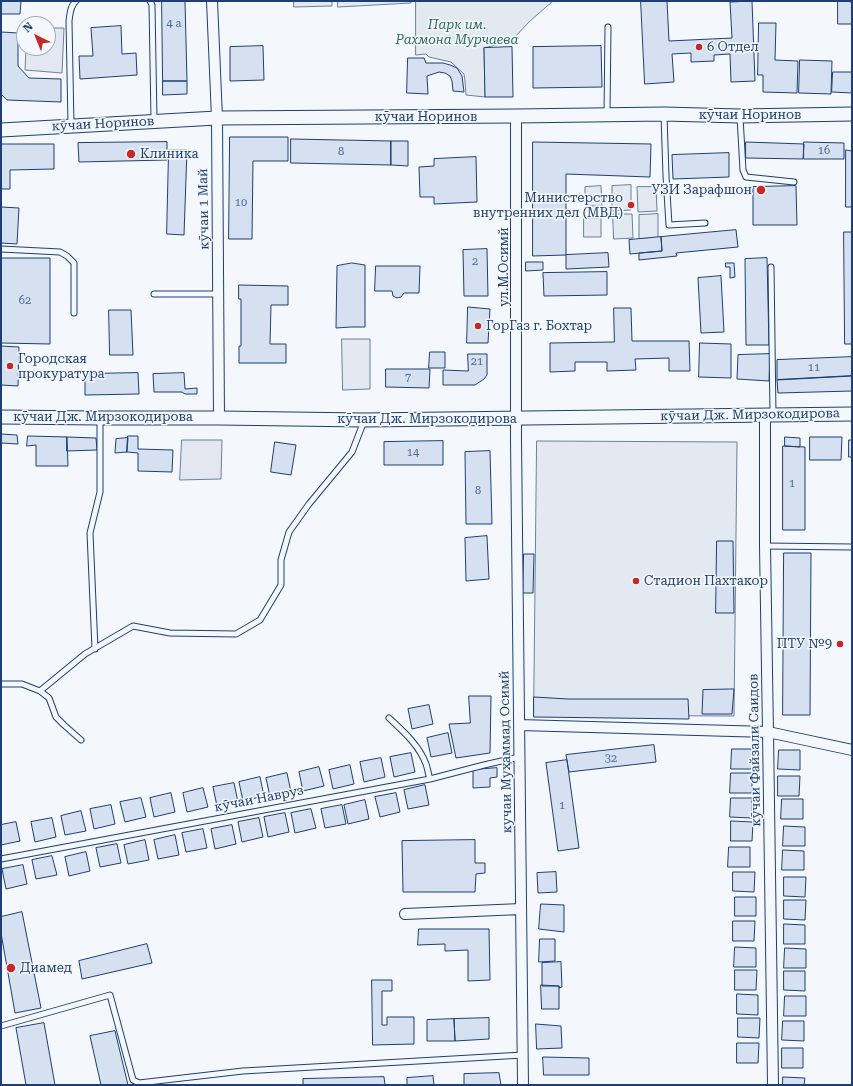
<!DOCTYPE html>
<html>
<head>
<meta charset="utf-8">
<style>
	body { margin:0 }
	#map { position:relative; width:853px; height:1086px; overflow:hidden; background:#f4f7fb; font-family:"Roboto Serif",serif }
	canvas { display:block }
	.frame { position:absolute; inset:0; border:2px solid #1d3f73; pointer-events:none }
	.north { position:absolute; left:16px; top:16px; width:40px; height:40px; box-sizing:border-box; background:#f4f7fb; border:1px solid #9eadc5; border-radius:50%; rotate:317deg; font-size:11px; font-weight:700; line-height:16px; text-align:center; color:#1d3f73 }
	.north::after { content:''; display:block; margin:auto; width:14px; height:18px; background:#c62828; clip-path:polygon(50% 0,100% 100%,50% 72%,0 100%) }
</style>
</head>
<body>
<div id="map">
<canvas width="853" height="1086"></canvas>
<div class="frame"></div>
<div class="north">N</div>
</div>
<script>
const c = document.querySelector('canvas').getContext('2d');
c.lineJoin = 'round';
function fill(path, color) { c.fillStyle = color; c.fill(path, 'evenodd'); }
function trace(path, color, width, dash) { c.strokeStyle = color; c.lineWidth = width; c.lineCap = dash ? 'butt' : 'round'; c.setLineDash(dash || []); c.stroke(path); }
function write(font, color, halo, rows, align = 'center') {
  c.font = font + ' "Roboto Serif",serif'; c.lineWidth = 3; c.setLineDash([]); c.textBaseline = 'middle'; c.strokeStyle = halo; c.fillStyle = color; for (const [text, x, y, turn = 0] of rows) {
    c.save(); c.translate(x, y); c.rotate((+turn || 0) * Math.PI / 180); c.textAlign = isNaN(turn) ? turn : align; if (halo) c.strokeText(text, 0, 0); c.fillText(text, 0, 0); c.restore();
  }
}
const green = new Path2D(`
	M294,1h38v5l-38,1z
	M338,1h73v2l-73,4z
	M416,1h137l-23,20 -19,20 -27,7 1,49 -19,-2 -1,-14 -1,-7 -13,-12 -22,-5 -3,-3 -10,1z
	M631,185v25l-19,1v-25z
	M601,186l1,20h-17v-19z
	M656,187l1,24 -19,1 -1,-25z
	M613,214h19l1,24 -19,1z
	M658,214v25h-19v-24z
	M584,218h17v19h-17z
	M342,339h28v50l-27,1z
	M537,441l200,1 -3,274 -200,-1z`);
const parking = new Path2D(`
	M48,28h16l-2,45 -37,-3 1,-22h22z
	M182,440h40l-1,39 -41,1z`);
const building = new Path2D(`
	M1,1h20l-1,13h-19z
	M162,1h23l2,80h-24z
	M641,1h26l2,40 63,-3 -2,-36 22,-1 3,80 -24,1 -1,-28 -16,1v6l-23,1v-9l-19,1 2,28 -29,2z
	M838,1h13v2h1v21h-14z
	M759,23h17l-1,37 23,1 -1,32 -34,-1v-17h-5z
	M121,26l1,28 14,-1 1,22 -57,4 -1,-23h14l-2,-28z
	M1,32l17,1v33l11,12 32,1v23l-54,-2 -6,-6z
	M263,46l1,34 -34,1v-34z
	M601,46l1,41 -69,1v-41z
	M512,47l1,50h-28l-1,-49z
	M408,58h16l2,5h17l7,2 7,3 5,8 2,16 -11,-1 -1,-10 -2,-5 -5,-3 -6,-1 -12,4 1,18 -21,-1z
	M800,60l32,1 -1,33 -32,-1z
	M833,72h19v21l-20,-1z
	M163,81h24v13l-24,1z
	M230,137h58v24h-35l-1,78h-23z
	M291,139l100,2v24l-100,-2z
	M391,141h17v25l-17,-1z
	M167,142v18l-88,2 -1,-19z
	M533,142l118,2 -1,33 -84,-3v81l-33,1z
	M746,142l58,2 -1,15 -57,-1z
	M804,142l40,1v16h-40z
	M1,144h53v25l-44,1v19h-9z
	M169,150h18l-3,85 -17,-1z
	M846,150l6,1v56h-6z
	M729,153v24l-56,2 -1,-24z
	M476,157l1,45 -43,2v-7h-14l-1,-30 15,-1v-7z
	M796,186l1,39h-44v-38z
	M1,207l18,1 -2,36 -16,-1z
	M736,230l2,17 -62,6 1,3 -38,4v-7l23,-2 -1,-14z
	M844,232h8v112h-7z
	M661,237l1,14 -32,3 -1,-14z
	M487,249l1,47h-24l-1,-46z
	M608,253l1,14 -43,2v-14z
	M1,258h49v86l-49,-1z
	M767,258l2,87h-23l-1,-86z
	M526,262h17v8l-17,1z
	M352,263l13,2v62h-14l-15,1 1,-62z
	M726,263h8l1,14 -5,1v-11h-4z
	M376,266h44l-1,27h-15l-3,4 -4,1 -4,-2 -1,-5h-17z
	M607,272v23l-63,1 -1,-23z
	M721,276l3,56 -23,1 -3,-55z
	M239,285l49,1v19h-17l-1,39h16v19h-47v-17h2v-47h-2z
	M468,307l22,2 -2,34h-21z
	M614,308h17l1,33h57l1,30h-21v-13l-34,1 1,11 -29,1v-9h-32v9l-25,1v-29l64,-1z
	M109,310h22l2,45h-23z
	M700,343l31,1v34l-32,-1z
	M1,346l18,1 -1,39 -17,-1z
	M430,352h15v16h-16z
	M468,354h19v21l-3,4 -9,6h-32v-15l25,1z
	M770,354l-1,27 -32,-2 1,-24z
	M852,357v19l-75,4v-20z
	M386,369h44l-1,19 -43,-1z
	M138,373l1,21 -54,1v-21z
	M184,373l1,16 12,-1v6h-12l-3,-2h-28l-1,-18z
	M852,376v15l-74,2 -1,-13z
	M1,434l16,1 1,9 -17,-1z
	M28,436l39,1 1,29h-32v-21l-9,1z
	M128,436h10v13l35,1 -1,22 -34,-1v-18l-11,-1z
	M67,437l29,1 1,12 -30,1z
	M785,437l15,1v9l-15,-1z
	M810,437h32l-1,23h-31z
	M128,438l-1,14 -12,1 1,-14z
	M849,440h3v17h-3z
	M443,441v24h-59v-23z
	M275,442l21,3 -5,30 -20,-3z
	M783,446l22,1v83h-22z
	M490,451l2,73h-26l-1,-72z
	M487,536l2,43 -23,2 -1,-43z
	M717,541h16l1,72h-18z
	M784,553h27l-1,162h-27z
	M524,554h10l-1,39h-10z
	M730,689h4l-2,25h-30l1,-24z
	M469,696h22l-1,57 -34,5 -7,-34 21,-1z
	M534,697l34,2h120l1,20 -155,-2z
	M429,705l4,19 -21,5 -4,-20z
	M448,733l4,20 -21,4 -4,-19z
	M654,745l2,17 -87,10 -3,-17z
	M732,749h21v20h-22z
	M779,750h21v20l-22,-1z
	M411,753l4,19 -21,5 -4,-20z
	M381,758l4,19 -21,5 -4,-20z
	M567,760l12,88 -21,3 -12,-88z
	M350,765l4,19 -21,5 -4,-19z
	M319,767l5,19 -21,5 -4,-19z
	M497,768v9l-7,1v9l-17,1v-18z
	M287,773l4,19 -21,5 -4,-19z
	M731,773h21v20h-22z
	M778,776h22l-1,20h-21z
	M260,777l4,19 -21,5 -4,-19z
	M234,783l4,19 -21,4 -4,-19z
	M425,785l4,20 -21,4 -4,-19z
	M203,788l5,19 -21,5 -4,-19z
	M171,793l4,19 -21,5 -4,-19z
	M396,793l4,19 -20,5 -5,-20z
	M141,798l5,19 -21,5 -5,-20z
	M731,798h21v20l-22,-1z
	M782,799h21v20h-22z
	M365,800l4,19 -21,5 -4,-19z
	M111,805l4,19 -21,5 -4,-20z
	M342,805l4,19 -21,4 -4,-19z
	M311,809l5,19 -21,5 -4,-20z
	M81,811l5,20 -21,4 -4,-19z
	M285,813l4,19 -21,5 -4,-20z
	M52,818l4,19 -21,5 -4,-20z
	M259,818l4,19 -21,5 -4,-20z
	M731,821l22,1 -1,19h-21z
	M16,822l4,19 -19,4v-20z
	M232,825l4,19 -21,5 -4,-20z
	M784,826l21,1v19h-22z
	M203,829l4,19 -21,4 -4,-19z
	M175,835l4,20 -21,4 -4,-19z
	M145,840l4,20 -21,4 -4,-19z
	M475,840v23h10v10l-9,1 -1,18h-72l-1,-51z
	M117,844l4,19 -21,4 -4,-19z
	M729,847h21v20h-22z
	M783,850l21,1v19h-22z
	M86,852l4,19 -21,5 -4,-19z
	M52,856l5,19 -21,4 -4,-19z
	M23,865l4,19 -21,5 -4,-20z
	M556,872l1,20 -19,1 -1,-20z
	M733,872h22l-1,20 -21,-1z
	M784,877h22l-1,20 -21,-1z
	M735,897h21v19h-21z
	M784,900h22l-1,20 -21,-1z
	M541,904l23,1v27l-25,-3z
	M22,912l19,96 -26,5 -14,-80v-16z
	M733,921h22l-1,20h-21z
	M784,924l21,1v19h-21z
	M419,929h70l1,51 -22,1v-31l-23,1v-7l-27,1z
	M540,939h15v22l-16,1z
	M147,944l5,19 -70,16 -3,-18z
	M735,947l21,1v19h-22z
	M785,948l21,1v19h-22z
	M561,962l1,25 -3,1v-2h-17v-23z
	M735,970h22l-1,20h-21z
	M784,971h21v20l-21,-1z
	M372,980h20v11h-10v34h5v-8h27v27l-41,1z
	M541,985l18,1v23h-17z
	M737,994l21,1v20l-21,-1z
	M785,996h21v20h-22z
	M489,1018v21l-34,2 -1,-22z
	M738,1018h22l-1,20 -21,-1z
	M454,1019l1,22h-28v-21z
	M783,1021h21v20l-22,-1z
	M44,1023l11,62h-29l-10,-57z
	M536,1024l25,2 1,22 -25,1z
	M115,1031l13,54h-27l-11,-49z
	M737,1043h22l-1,20h-21z
	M782,1048h21v20h-21z
	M543,1057l46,1v17h-45z
	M499,1073l2,12h-37v-11z
	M433,1076l1,9h-27v-7z
	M384,1077l1,8h-82v-6z
	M783,1077l22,1 -1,7h-21z`);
const service = new Path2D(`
	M150,1l2,4 2,115
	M607,114l1,-87
	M664,115l2,61 3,49 36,-2
	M740,117l3,53 3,7 48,5
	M71,125l-2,-104c1,-7 1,-15 7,-20
	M1,249l59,3 7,4 7,7v50
	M771,267l2,147
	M154,294h64
	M765,546l87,1
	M95,649l-5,-116 10,-41v-73
	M1,684h21l18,7 9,7 7,19 8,8 17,15
	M40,691l45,-37 48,-28 37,7 66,1 24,-14 21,-35v-25l8,-28 20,-28 43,-52 12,-31
	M389,718c14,13 30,27 37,46 2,5 2,10 4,15
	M1,859l429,-80 54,-14 35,-8
	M1,1026l109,-31 23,85 6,3 104,-12 280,-16`);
const minor = new Path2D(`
	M212,1l5,117 2,300
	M516,116v323l7,646
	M765,415v131l3,186 5,353
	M519,725l249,7 84,18
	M405,914l116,-5`);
const tertiary = new Path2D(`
	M1,130l216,-12 299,-2 148,-2 76,2 112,-2
	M1,417l99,1h119l145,2 488,-6`);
const markers = [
	[699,47,4,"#c62828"],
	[131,154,5,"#c62828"],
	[761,190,5,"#c62828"],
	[631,205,4,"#c62828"],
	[478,326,4,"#c62828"],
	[10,366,4,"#c62828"],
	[636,581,4,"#c62828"],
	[840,644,4,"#c62828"],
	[11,968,5,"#c62828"]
];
const numberNames = [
	["4 a",174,24],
	["16",824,151],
	["8",341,152],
	["10",241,203],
	["2",475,262],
	["62",25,301],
	["21",477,362],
	["11",814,368],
	["7",408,378],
	["14",413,453],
	["1",792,484],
	["8",478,491],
	["32",611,759],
	["1",562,806]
];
const parkNames = [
	["Парк им.",457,25],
	["Рахмона Мурчаева",457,40]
];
const poiNames = [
	["6 Отдел",707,47],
	["Клиника",140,154],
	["УЗИ Зарафшон",752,190,"right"],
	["Министерство",623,198,"right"],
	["внутренних дел (МВД)",623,213,"right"],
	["ГорГаз г. Бохтар",486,326],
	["Городская",18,359],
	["прокуратура",18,374],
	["Стадион Пахтакор",644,581],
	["ПТУ №9",832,644,"right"],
	["Диамед",20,968]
];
const streetNames = [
	["кӯчаи Норинов",750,115],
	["кӯчаи Норинов",426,117],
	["кӯчаи Норинов",103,124,-3],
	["кӯчаи 1 Май",204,209,-91],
	["ул.М.Осимй",504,267,-90],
	["кӯчаи Дж. Мирзокодирова",750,415,-1],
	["кӯчаи Дж. Мирзокодирова",103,417],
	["кӯчаи Дж. Мирзокодирова",427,419],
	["кӯчаи Файзали Саидов",755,750,-91],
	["кучаи Муҳаммад Осимй",506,752,-91],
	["кӯчаи Навруз",259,799,-11]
];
fill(green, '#e3e9f0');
trace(green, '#687fa3', 1);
fill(parking, '#e3e8f0');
trace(parking, '#687fa3', 1);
fill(building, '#d5e0f0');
trace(building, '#1d3f73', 1);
trace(service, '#1d3f73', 7);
trace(minor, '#1d3f73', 12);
trace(tertiary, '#1d3f73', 15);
trace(service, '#f4f7fb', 5);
trace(minor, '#f4f7fb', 10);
trace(tertiary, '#f4f7fb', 13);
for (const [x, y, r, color] of markers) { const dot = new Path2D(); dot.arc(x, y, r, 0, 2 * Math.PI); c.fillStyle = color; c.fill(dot); trace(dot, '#f4f7fb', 1.5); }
write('11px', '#4b6792', null, numberNames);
write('italic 13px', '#2c6c60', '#f4f7fb', parkNames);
write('13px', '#1d3f73', '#f4f7fb', poiNames, 'left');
write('13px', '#1d3f73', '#f4f7fb', streetNames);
</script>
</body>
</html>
